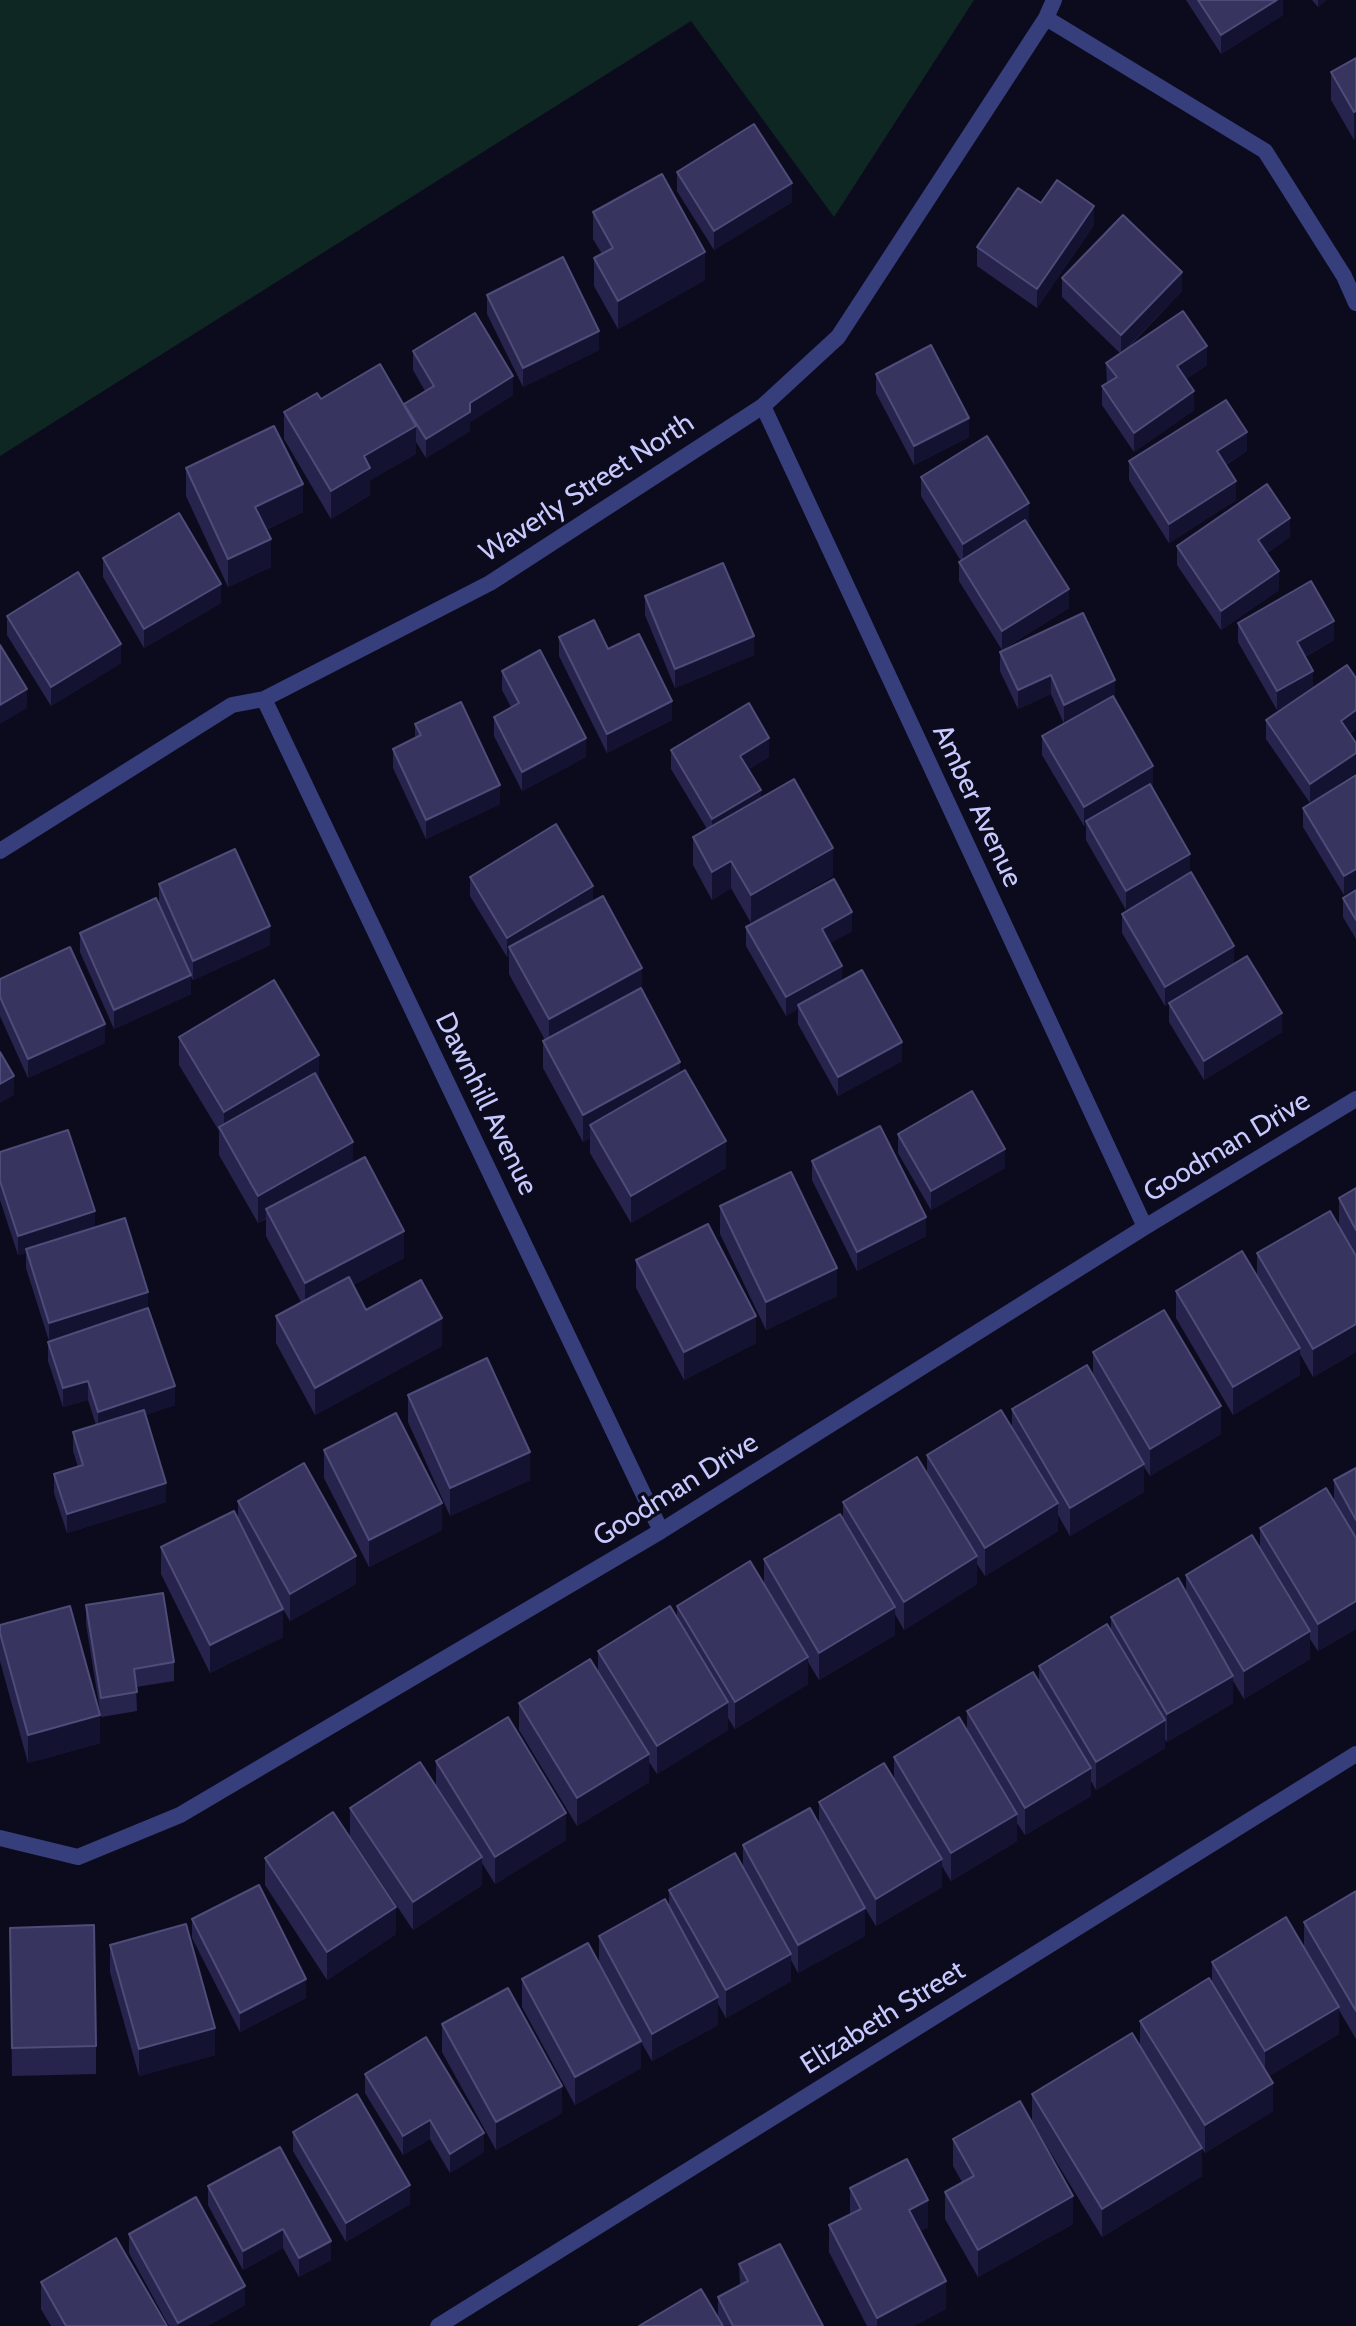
<!DOCTYPE html>
<html>
<head>
<meta charset="utf-8">
<style>
	body { margin:0 }
	canvas { display:block; background:#0c0b1d }
</style>
</head>
<body>
<canvas width="1356" height="2326"></canvas>
<script>
const c = document.querySelector('canvas').getContext('2d');
c.lineJoin = 'round';
function fill(path, color) { c.fillStyle = color; c.fill(path, 'evenodd'); }
function trace(path, color, width, dash) { c.strokeStyle = color; c.lineWidth = width; c.lineCap = dash ? 'butt' : 'round'; c.setLineDash(dash || []); c.stroke(path); }
function write(font, color, halo, rows, align = 'center') {
  c.font = font + ' Cabin,sans-serif'; c.lineWidth = 7; c.setLineDash([]); c.textBaseline = 'middle'; c.strokeStyle = halo; c.fillStyle = color; for (const [text, x, y, turn = 0] of rows) {
    c.save(); c.translate(x, y); c.rotate((+turn || 0) * Math.PI / 180); c.textAlign = isNaN(turn) ? turn : align; if (halo) c.strokeText(text, 0, 0); c.fillText(text, 0, 0); c.restore();
  }
}
const green = new Path2D(`
	M0,0h974l-140,217 -143,-196 -691,435z`);
const street = new Path2D(`
	M1046,18l219,133 79,125 12,27
	M763,406l382,821
	M264,699l397,832
	M0,851l232,-146 32,-6 226,-116 273,-177 75,-69 208,-319 8,-18
	M0,1838l78,19 102,-42 481,-284 484,-304 211,-128
	M438,2326l918,-572`);
const wall = new Path2D(`
	M1186,0h97v15l-62,39z
	M1312,0h14l-8,7z
	M1356,58l-2,82 -23,-40v-28z
	M677,172l115,30 -78,48 -37,-59z
	M1041,203l53,22 -57,83 -60,-42v-19z
	M593,212l112,68 -87,49 -24,-43v-28l8,-4 -9,-15z
	M1062,278l120,13 -55,58 80,16 -21,14 8,31 -60,42 -32,-47v-19l5,-3 -1,-20 14,-10 -58,-56z
	M487,295l112,55 -76,37 -36,-73z
	M413,351l100,44 -43,27v9l-44,27 -10,-16v12l-46,26v15l-39,24 -47,-80v-27l37,-13 83,7 21,-15 -12,-21z
	M876,374l93,63 -55,28 -38,-72z
	M1247,451l-21,14 10,35 -67,43 -40,-63v-19z
	M186,468l117,44 -37,18 5,37 -43,20 -42,-91z
	M921,477l108,45 -2,1 42,85 -67,42 -43,-69v-19l2,-1 -40,-65z
	M1290,537l-23,16 12,37 -58,40 -44,-65v-19z
	M103,558l118,45 -77,45 -41,-71z
	M645,596l109,59 -79,33 -30,-73z
	M7,616l114,47 -70,43 -44,-71z
	M1238,623l96,17 -29,17 8,31 43,-10v51l-6,5 6,9v29l-46,31 -44,-64v-19l31,-21 -20,11 -39,-68z
	M559,637l49,12 64,71 -65,33 -48,-97z
	M1000,652l115,47 75,174 -64,37 -40,-70v-15l-2,1 -42,-71v-19l22,-12 -13,-30 -33,15 -18,-38z
	M502,671l84,86 -64,34 -28,-55v-19l17,-10 -9,-17z
	M415,724l85,80 -74,35 -33,-71v-19l22,-11z
	M671,750l98,7 -21,12 13,29 72,78 -82,47 -20,-35 -19,12 -19,-35v-28l14,-8 -36,-60z
	M1356,775l-12,120 -41,-68v-19z
	M470,877l123,24 49,89 84,178 -95,55 -41,-70v-15l-7,4 -40,-74v-27l2,-1 -36,-66v-18l-2,1 -37,-61z
	M159,884l111,61 -77,35 -2,-3v17l-77,35 -34,-77v-19l79,-30z
	M1356,890v49l-13,-22v-19z
	M1122,914l112,49 48,69 -78,48 -35,-58v-18l-4,2 -43,-73z
	M746,927l106,4 -22,12 12,38 60,80 -64,35 -40,-72v-15l-12,7 -40,-70z
	M0,979l105,64 -77,35 -28,-62z
	M179,1037l140,42 34,84 51,95 -51,27 13,25 76,36 -127,69 -39,-72v-27l25,-14 -35,-66v-17l-8,4 -39,-68v-24l-40,-66z
	M898,1134l107,34 -74,42 -33,-57z
	M0,1152l95,76 53,80 27,97 -30,10 21,87 -99,31 -13,-40v-19l24,-7 -5,-16v-19l23,-7 -8,-25 -25,7 -15,-46v-19l1,-1 -23,-73v-15l-8,2 -18,-55z
	M812,1161l114,75 -69,35 -45,-91z
	M1356,1188v164l-43,25 -13,-23v21l-67,40 -57,-97v-27l81,-14v-24l82,-28v-27z
	M720,1206l117,90 -71,34 -46,-96z
	M636,1260l120,83 -72,37 -48,-92z
	M1093,1352l128,82 -71,42 -6,-9v25l-74,44 -12,-21v16l-73,45 -8,-12v20l-73,46 -9,-16v21l-76,45 -11,-18v22l-73,45 -7,-11v12l-71,44 -8,-12v20l-72,44 -58,-96v-27l79,-32v-20l79,-33v-12l87,-22v-25l79,-39v-18l84,-28v-19l85,-27v-19l81,-34z
	M408,1395l122,85 -80,36 -42,-94z
	M324,1450l118,80 -73,37 -45,-89z
	M1356,1468v161l-38,22 -8,-12v20l-66,40 -11,-18v22l-66,39 -2,-3v9l-69,42 -5,-9v15l-66,39 -8,-12v18l-66,40 -9,-15v21l-66,39 -11,-18v28l-67,37 -7,-13v21l-65,37 -8,-14v21l-66,36 -11,-19v26l-66,37 -53,-98v-28l77,-17v-26l70,-29v-17l74,-23v-22l76,-21v-22l75,-24v-21l73,-27v-19l72,-30v-15l72,-36v-13l75,-24v-18l74,-26v-21l74,-26v-22z
	M238,1501l118,83 -66,37 -10,-17 3,33 -73,36 -49,-99v-27l77,-29z
	M86,1605l88,57v19l-38,6 1,24 -36,6 -15,-93z
	M0,1625l100,118 -72,20 -28,-102z
	M436,1761l130,79 -71,44 -13,-21v22l-69,45 -63,-94v-28l86,-21z
	M265,1858l131,76 -69,46 -62,-95z
	M1356,1891v148l-17,-29v24l-70,42 4,35 -68,42 -3,-4v27l-100,61 -70,-115v-28l108,-48v-25l72,-39v-20l92,-16v-24z
	M192,1919l114,79 -66,34 -48,-94z
	M10,1928l86,118v28l-84,2z
	M110,1945l105,110 -76,21 -29,-104z
	M442,2024l120,89 -66,37 -54,-98z
	M365,2074l119,78 -34,21 -20,-34 -27,16 -38,-62z
	M293,2132l117,72 -64,38 -53,-91z
	M953,2139l120,85 -95,53 -33,-58v-27l17,-10 -9,-16z
	M208,2186l123,55v19l-32,17 -16,-29 -40,22 -35,-65z
	M850,2188l78,39 -8,4 26,78 -33,17h-46l-38,-74v-27l21,-11z
	M129,2234l116,71 -38,21h-38l-40,-73z
	M739,2264l84,62h-99l-6,-10v-19l22,-12z
	M41,2282l126,44h-116l-10,-17z`);
const shadedWall = new Path2D(`
	M1277,0h6v15l-62,39v-19z
	M1318,0h8l-8,7z
	M1356,111v27l-2,2v-28z
	M792,183v19l-78,48v-19z
	M1094,206v19l-57,83v-19z
	M705,252v28l-87,49v-28z
	M1182,272v19l-61,63v-19z
	M599,331v19l-76,37v-19z
	M1207,346v19l-30,20v-19z
	M513,376v19l-43,27v9l-44,27v-19l44,-36z
	M1194,391v19l-60,42v-19z
	M969,418v19l-55,28v-19z
	M416,426v28l-46,26v15l-39,24v-28l33,-35z
	M1247,432v19l-30,19v-19z
	M1236,481v19l-67,43v-19z
	M303,484v28l-48,23v-28z
	M1029,503v19l-66,41v-19z
	M1290,518v19l-32,22v-19z
	M271,539v28l-43,20v-28z
	M1279,571v19l-58,40v-19z
	M221,584v19l-77,45v-19z
	M1069,589v19l-67,42v-19z
	M1334,621v19l-37,21v-19z
	M754,636v19l-79,33v-19z
	M121,644v19l-70,43v-19z
	M1313,671v19l-36,20v-19z
	M1051,675v19l-33,15v-19z
	M1115,680v19l-51,25v-19z
	M27,689v19l-27,16v-19z
	M672,701v19l-65,33v-19z
	M1356,710v19l-15,11v-19z
	M586,738v19l-64,34v-19z
	M769,738v19l-29,18v-19z
	M1356,753v19l-46,31v-19z
	M1153,766v19l-66,39 -1,-3v4l-2,1v-19z
	M500,785v19l-74,35v-19z
	M761,790v19l-49,29v-19z
	M833,848v28l-82,47v-28z
	M1190,854v19l-64,37v-19z
	M731,861v27l-19,12v-28z
	M1356,869v19l-12,7v-19z
	M593,886v19l-84,42v9l-2,1v-19z
	M852,912v19l-30,17v-19z
	M270,926v19l-77,35v-19z
	M1234,946v19l-69,41v-19z
	M842,966v19l-44,20v4l-12,7v-19z
	M642,968v28l-93,51v-28z
	M191,975v19l-77,35v-19z
	M1282,1013v19l-78,48v-19z
	M105,1024v19l-77,35v-19z
	M902,1042v19l-64,35v-19z
	M319,1055v27l-95,54v-24z
	M680,1062v28l-90,35v13l-7,4v-27z
	M14,1076v19l-14,8v-19z
	M726,1141v27l-95,55v-27z
	M353,1142v27l-87,40v9l-8,5v-27z
	M1005,1149v19l-74,42v-19z
	M95,1211v19l-69,19v4l-8,2v-19z
	M926,1217v19l-69,35v-19z
	M404,1231v27l-99,52v-27z
	M837,1268v28l-71,34v-28z
	M148,1292v19l-99,31v-19z
	M756,1316v27l-72,37v-28z
	M442,1318v28l-127,69v-27z
	M1356,1324v28l-43,25v-28z
	M1300,1348v27l-67,40v-28z
	M88,1381v19l-25,7v-19z
	M175,1386v19l-77,26v-19z
	M1221,1406v28l-71,42v-27z
	M530,1452v28l-80,36v-28z
	M1144,1464v28l-74,44v-28z
	M166,1483v19l-99,31v-19z
	M442,1503v27l-73,37v-27z
	M1058,1503v28l-73,45v-28z
	M356,1556v28l-66,37v-27z
	M977,1556v28l-73,46v-28z
	M1356,1601v28l-38,22v-27z
	M895,1607v28l-76,45v-27z
	M283,1609v28l-73,36v-28z
	M1310,1631v28l-66,40v-28z
	M808,1657v27l-73,45v-27z
	M1233,1676v27l-66,39v-28z
	M728,1702v28l-71,44v-28z
	M100,1715v28l-72,20v-28z
	M1165,1720v28l-69,42v-28z
	M649,1754v28l-72,44v-28z
	M1091,1768v28l-66,39v-27z
	M566,1813v27l-71,44v-27z
	M1017,1814v27l-66,40v-28z
	M482,1857v28l-69,45v-28z
	M942,1859v28l-66,39v-27z
	M396,1907v27l-69,46v-28z
	M865,1908v28l-67,37v-28z
	M791,1954v27l-65,37v-28z
	M306,1979v19l-66,34v-19z
	M718,1997v28l-66,36v-27z
	M1339,2007v27l-74,45v-28z
	M215,2028v27l-76,21v-27z
	M641,2041v27l-66,37v-28z
	M1273,2083v28l-68,42v-28z
	M562,2086v27l-66,37v-28z
	M430,2120v19l-27,16v-19z
	M484,2133v19l-34,21v-19z
	M1202,2148v28l-100,61v-28z
	M410,2185v19l-64,38v-19z
	M1073,2196v28l-95,53v-27z
	M928,2200v27l-19,10v-27z
	M283,2229v19l-40,22v-19z
	M331,2241v19l-32,17v-19z
	M946,2281v28l-33,17h-36v-8z
	M245,2286v19l-38,21h-29v-3z`);
const building = new Path2D(`
	M1198,0h79l-56,35z
	M1356,58v53l-2,1 -23,-40z
	M754,124l38,59 -78,48 -37,-59z
	M662,174l43,78 -87,49 -24,-43 19,-10 -20,-36z
	M1057,180l37,26 -57,83 -60,-42 41,-59 23,15z
	M1123,215l59,57 -61,63 -59,-57z
	M563,257l36,74 -76,37 -36,-73z
	M1183,311l24,35 -30,20 17,25 -60,42 -32,-47 15,-9 -11,-14z
	M475,313l38,63 -43,27v9l-44,27 -22,-35 30,-18 -21,-35z
	M931,345l38,73 -55,28 -38,-72z
	M380,364l36,62 -52,30 6,12 -39,23 -47,-79 33,-19 4,6z
	M1226,400l21,32 -30,19 19,30 -67,43 -40,-63z
	M274,426l29,58 -48,23 16,32 -43,20 -42,-91z
	M987,436l42,67 -66,41 -42,-67z
	M1267,484l23,34 -32,22 21,31 -58,40 -44,-65z
	M179,513l42,71 -77,45 -41,-71z
	M1025,520l44,69 -67,42 -43,-69z
	M723,563l31,73 -79,33 -30,-73z
	M78,572l43,72 -70,43 -44,-71z
	M1311,581l23,40 -37,21 16,29 -36,20 -39,-68z
	M1083,613l32,67 -51,25 -13,-30 -33,15 -18,-38z
	M594,620l14,29 31,-15 33,67 -65,33 -48,-97z
	M0,645l27,44 -27,16z
	M540,650l46,88 -64,34 -28,-55 25,-14 -17,-32z
	M1347,665l9,13v32l-15,11 15,22v10l-46,31 -44,-64z
	M1113,696l40,70 -69,41 -42,-71z
	M461,702l39,83 -74,35 -33,-71 28,-14 -6,-11z
	M749,703l20,35 -29,18 21,34 -49,29 -41,-69z
	M1356,775v94l-12,7 -41,-68z
	M794,779l39,69 -82,47 -20,-34 -19,11 -19,-35z
	M1150,784l40,70 -64,37 -40,-70z
	M556,824l37,62 -86,52 -37,-61z
	M235,849l35,77 -77,35 -34,-77z
	M1191,872l43,74 -69,41 -43,-73z
	M834,879l18,33 -30,17 20,37 -56,31 -40,-70z
	M1356,890v30l-13,-22z
	M603,896l39,72 -93,51 -40,-72z
	M156,898l35,77 -77,35 -34,-77z
	M70,947l35,77 -77,35 -28,-62v-18z
	M1247,956l35,57 -78,48 -35,-58z
	M862,970l40,72 -64,35 -40,-72z
	M274,980l45,75 -95,57 -45,-75z
	M641,988l39,74 -97,53 -40,-74z
	M0,1052l14,24 -14,8z
	M685,1070l41,71 -95,55 -41,-71z
	M315,1073l38,69 -95,54 -39,-69z
	M972,1091l33,58 -74,42 -33,-57z
	M880,1126l46,91 -69,35 -45,-91z
	M68,1130l27,81 -77,25 -18,-55v-29z
	M365,1157l39,74 -99,52 -39,-74z
	M791,1172l46,96 -71,34 -46,-96z
	M1356,1188v42l-17,-32z
	M1330,1211l26,45v68l-43,25 -56,-96z
	M125,1218l23,74 -99,31 -23,-74z
	M708,1224l48,92 -72,36 -48,-92z
	M1242,1251l58,97 -67,39 -57,-96z
	M349,1277l17,33 55,-30 21,38 -127,70 -39,-72z
	M148,1308l27,78 -77,26 -10,-31 -25,7 -15,-46z
	M1164,1310l57,96 -71,43 -57,-97z
	M487,1358l43,94 -80,36 -42,-93z
	M1087,1365l57,99 -74,44 -58,-99z
	M144,1410l22,73 -99,31 -13,-40 29,-9 -10,-33z
	M1001,1410l57,93 -73,45 -58,-93z
	M396,1413l46,90 -73,37 -45,-90z
	M917,1457l60,99 -73,46 -61,-100z
	M304,1463l52,93 -66,38 -52,-93z
	M1356,1468v52l-22,-40z
	M1326,1488l30,50v63l-38,23 -58,-96z
	M234,1511l49,98 -73,36 -49,-98z
	M840,1514l55,93 -76,46 -55,-94z
	M1252,1535l58,96 -66,40 -58,-96z
	M750,1561l58,96 -73,45 -58,-96z
	M1178,1578l55,98 -66,38 -56,-97z
	M163,1593l11,69 -40,7 3,23 -36,6 -15,-93z
	M70,1606l30,109 -72,20 -28,-102v-8z
	M670,1606l58,96 -71,44 -59,-95z
	M1107,1624l58,96 -69,42 -57,-96z
	M590,1659l59,95 -72,44 -58,-95z
	M1033,1672l58,96 -66,40 -58,-97z
	M508,1717l58,96 -71,44 -59,-96z
	M959,1717l58,97 -66,39 -57,-96z
	M420,1762l62,95 -69,45 -63,-94z
	M884,1763l58,96 -66,40 -57,-97z
	M810,1808l55,100 -67,37 -55,-100z
	M333,1812l63,95 -69,45 -62,-94z
	M735,1853l56,101 -65,36 -57,-100z
	M259,1885l47,94 -66,34 -48,-94z
	M1356,1891v120l-52,-89z
	M665,1899l53,98 -66,37 -53,-98z
	M1286,1917l53,90 -74,44 -53,-89z
	M186,1924l29,104 -76,21 -29,-104z
	M94,1925l2,121 -84,2 -2,-120z
	M588,1943l53,98 -66,36 -53,-98z
	M1209,1978l64,105 -68,42 -65,-104z
	M508,1988l54,98 -66,36 -54,-98z
	M1132,2033l70,115 -100,61 -70,-115z
	M426,2037l58,96 -34,21 -20,-34 -27,16 -38,-62z
	M357,2094l53,91 -64,38 -53,-91z
	M1020,2101l53,95 -95,54 -33,-58 29,-16 -21,-37z
	M280,2147l51,94 -32,17 -16,-29 -40,22 -35,-65z
	M907,2159l21,41 -19,10 37,71 -69,37 -48,-93 32,-16 -11,-21z
	M196,2197l49,89 -67,37 -49,-89z
	M116,2238l51,88h-101l-25,-44z
	M780,2244l43,82h-90l-15,-29 30,-16 -9,-17z
	M701,2289l22,37h-84z`);
const streetNames = [
	["Waverly Street North",587,488,-33],
	["Amber Avenue",977,806,65],
	["Dawnhill Avenue",486,1104,64],
	["Goodman Drive",1227,1147,-31],
	["Goodman Drive",676,1490,-32],
	["Elizabeth Street",883,2018,-32]
];
fill(green, '#0f2722');
trace(street, '#363e7c', 16);
fill(wall, '#26234c');
fill(shadedWall, '#141231');
fill(building, '#37355f');
trace(building, '#4e4c78', 2);
write('28px', '#c7c9ff', '#0c0b1d', streetNames);
</script>
</body>
</html>
